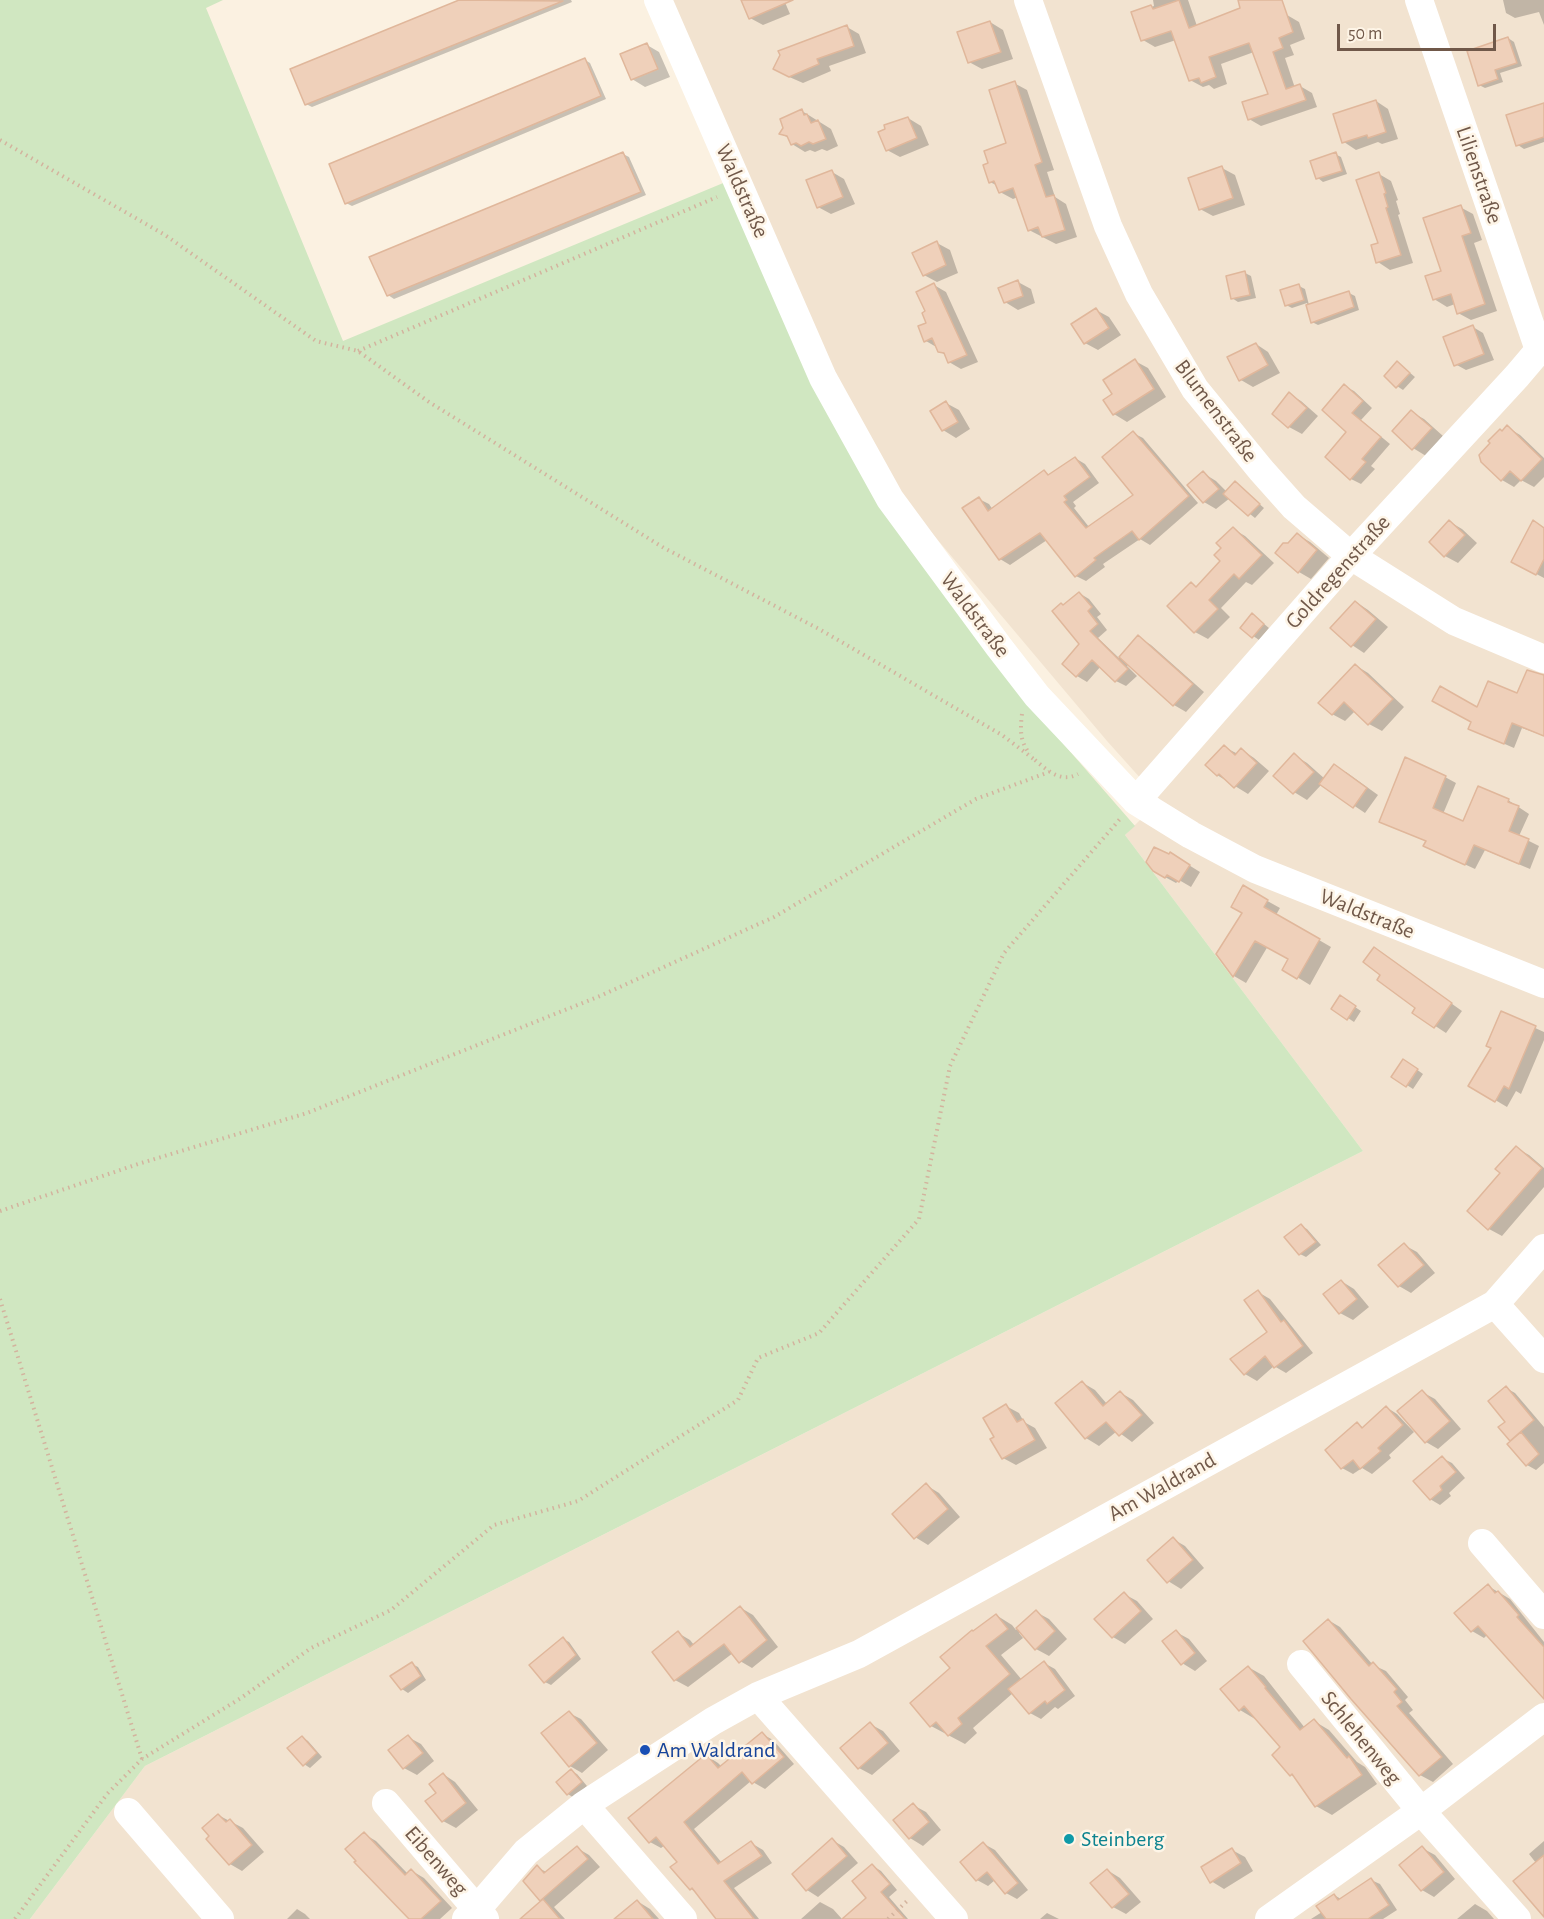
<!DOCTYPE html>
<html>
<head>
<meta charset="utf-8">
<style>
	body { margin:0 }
	#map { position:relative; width:1544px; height:1919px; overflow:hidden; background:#fbf1e1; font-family:"Alegreya Sans",sans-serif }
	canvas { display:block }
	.scale { position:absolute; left:1337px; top:24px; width:159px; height:27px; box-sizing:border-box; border:3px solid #705849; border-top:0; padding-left:8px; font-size:18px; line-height:21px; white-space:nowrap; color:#705849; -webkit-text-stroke:4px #fef5e7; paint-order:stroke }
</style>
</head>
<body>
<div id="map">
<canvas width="1544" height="1919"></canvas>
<div class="scale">50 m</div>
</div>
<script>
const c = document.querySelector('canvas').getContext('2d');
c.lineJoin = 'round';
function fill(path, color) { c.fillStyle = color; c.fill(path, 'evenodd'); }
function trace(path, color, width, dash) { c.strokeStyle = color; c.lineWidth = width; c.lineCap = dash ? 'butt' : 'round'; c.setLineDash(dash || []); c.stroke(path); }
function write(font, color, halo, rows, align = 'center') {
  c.font = font + ' "Alegreya Sans",sans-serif'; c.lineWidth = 5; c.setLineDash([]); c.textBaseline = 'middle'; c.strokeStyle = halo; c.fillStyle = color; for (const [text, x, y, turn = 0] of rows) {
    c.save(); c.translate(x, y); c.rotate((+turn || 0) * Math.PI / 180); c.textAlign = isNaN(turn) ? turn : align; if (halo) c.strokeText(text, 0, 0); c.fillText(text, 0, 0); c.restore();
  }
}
const residential = new Path2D(`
	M669,0h875v1919h-1514l115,-153 1218,-615 -238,-316 35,-35 -53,-59 -208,-247 -70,-134z`);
const green = new Path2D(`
	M0,0h223l-17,8 137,333 385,-160 70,168 229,353 108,124 -10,9 238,316 -1218,615 -115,153h-30z`);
const shadow = new Path2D(`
	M463,0h108l1,2 -260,105 -6,-3 -14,-34z
	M742,0h42l6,14 -27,11 -13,-7z
	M1153,0h35l9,26 90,-11 12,7 6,17 -15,6 4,10 -9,3 10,30 5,-2 12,7 5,14 -56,19 -12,-7 21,-24 -16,-43 -33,12 6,20 -13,5 -5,-4 -6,2 -13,-7 -14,-40 -21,7 -12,-7 -10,-27 21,-7z
	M1503,0h41v25l-5,-13 -24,6 -9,-5z
	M990,22l13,8 10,29 -31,10 -13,-7z
	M847,27l12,7 7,19 -37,13 2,5 -28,12 -16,-7 -5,-21z
	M1508,38l6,4 8,24 -22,7 3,9 -18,6 -6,-3z
	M647,45l12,7 11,25 -25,10 -13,-8z
	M585,60l5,3 16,36 -254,107 -6,-3z
	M1014,83l13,7 27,80 -7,2 8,25 11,7 11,33 -21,7 -27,-14 -11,-33 -5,2 -13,-7 -2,-6 -8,-4v-18l18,-20z
	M1376,101l12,8 10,30 -16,5 -4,-2 -22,8 -12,-8z
	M1544,104v38l-20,7 -6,-4z
	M802,111l29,18 7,17 -11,5 -5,-2 -7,3 -5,-2 -5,2 -13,-8 -3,-6 -8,-4z
	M908,118l13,8 8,19 -29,12 -13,-7z
	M623,154l6,3 17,38 -252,104 -6,-4z
	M1335,154l6,3 6,17 -24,8 -5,-4z
	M1222,168l13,7 10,30 -32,11 -13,-7z
	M832,172l12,7 11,25 -24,10 -13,-7z
	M1379,174l12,7 7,19 -2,1 4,13 -2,1 15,48 -23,7 -12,-8 2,-18z
	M1460,207l13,7 9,26 -8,3 23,68 -26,9 -13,-7 -3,-9 -8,3 -13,-8z
	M937,243l13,7 8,23 -21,9 -13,-7z
	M1245,273l6,3 5,22 -18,4 -6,-4z
	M1018,282l13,7 4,14 -17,7 -13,-8z
	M934,285l12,7 32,70 -17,7 -12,-7 -2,-6 -8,-5 -1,-3 -12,-7z
	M1299,286l6,3 4,16 40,-12 6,3 4,14 -41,15 -6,-3 -5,-19 -15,5 -6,-3z
	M1096,310l13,7 12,18 -23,15 -13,-7z
	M1473,327l10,6 11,27 -28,10 -11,-6z
	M1256,344l12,8 12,21 -27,14 -12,-7z
	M1135,361l13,7 18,29 -39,25 -13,-8 -8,-14 8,-5z
	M1403,367l12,10 -12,13 -6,-4z
	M1344,386l10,5 18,17 -11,12 29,24 -19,22 4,3 -14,15 -10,-5 -24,-22 21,-25z
	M1289,394l12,7 17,15 -16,18 -13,-7 -15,-14z
	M946,403l13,7 11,19 -14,9 -13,-8z
	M1411,412l13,7 19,17 -17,20 -13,-8z
	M1507,427l13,8 24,23v19l-10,10 -13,-7 -7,7 -12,-7 1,-48z
	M1133,433l10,5 55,65 -48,42 -10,-6 -37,25 2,3 -19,14 -10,-5 -29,-36 -37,25 -10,-6 -36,-51 15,-9 10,5 4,6 51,-38 6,3 25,-17 10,6 14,19 -26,19 3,4 -2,2 15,19 46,-32z
	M1203,473l13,8 11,11 8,-9 29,25 -9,10 -25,-20 -14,11 -12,-7z
	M1450,522l12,7 15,14 -19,20 -13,-7z
	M1534,522l10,6v50l-19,-10z
	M1233,529l12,7 29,27 -22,22 -6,-3 -25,26 9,9 -22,22 -13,-7 -26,-26 22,-22 7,4 24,-27 1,-13z
	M1298,535l12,7 19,16 -18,21 -12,-7 -10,-27z
	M1079,593l10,6 12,15 -4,3 10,13 -9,8 21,20 19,-21 13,8 53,47 -18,20 -12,-7 -45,-41 -2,2 10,10 -11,10 -10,-5 -15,-15 -14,16 -10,-6 -13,-12 17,-20 -17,-38z
	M1356,602l12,8 20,17 -24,26 -12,-8z
	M1258,619l11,9 -10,12 -17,-12z
	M1355,665l13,8 36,34 -22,24 -13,-7 -14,-13 -10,10 -13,-7z
	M1518,695l26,4v37l-22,-8 -8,20 -44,-19 8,-20z
	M1224,747l14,7 4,-4 12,8 15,13 -21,23 -31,-19z
	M1294,755l13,8 18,16 21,-7 32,23 -13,18 -43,-29 -15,16 -13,-8z
	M1445,777l11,6 -13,31 20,9 45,-23 21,14 -10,22 20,10 -9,23 -45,-19 -10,19 -39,-18 -9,-10 -36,-14z
	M1171,854l29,18 -9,15 -12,-7 -3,3 -11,-6z
	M1244,888l36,20 -4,7 55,32 -21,38 -26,-16 6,-10 -22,-13 -22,37 -12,-7 -16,-22 26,-42z
	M1385,956l77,55 -16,22 -32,-21 3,-4 -35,-33z
	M1346,1001l15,10 -7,11 -6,-4z
	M1502,1013l42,19v8l-23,54 -5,-3 -9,16 -37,-22 23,-37z
	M1409,1064l14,10 -10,15 -20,-13z
	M1516,1148l13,7 15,13v19l-42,49 -13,-7 -20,-18 33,-38z
	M1301,1226l6,3 14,16 -15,12 -6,-3 -13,-17z
	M1404,1245l13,7 18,21 -24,20 -12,-7z
	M1341,1281l13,8 15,18 -16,13 -13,-7z
	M1258,1292l12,7 43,54 -27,20 -12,-7 -17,15 -12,-7 -13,-15 37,-27z
	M1083,1383l12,7 12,14 14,-11 12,7 21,23 -22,19 -15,-11 -18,15 -13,-8 -29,-35z
	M1506,1388l9,5 29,34v36l-8,7 -9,-5 -15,-24 -12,-14 7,-5z
	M1422,1392l13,7 26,30 -23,20 -12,-7z
	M1006,1406l13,7 5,9 11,6 12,20 -31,17 -13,-7 -7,-20z
	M1386,1407l11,7 17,18 -25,23 2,3 -19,16 -10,-6 -9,6 -11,-6 15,-44 7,4z
	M1442,1458l10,5 13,15 -16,15 2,3 -11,9 -10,-6z
	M926,1485l13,8 21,24 -32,28 -13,-8z
	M1173,1539l12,7 19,22 -23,21 -13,-8z
	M1488,1586l22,13 34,43v51l-56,-59 -4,4 -12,-7z
	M1124,1594l13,7 16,18 -28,25 -12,-7z
	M741,1608l12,7 25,32 -26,21 -12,-7 -7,-8 -45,34 -13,-7 3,-47 12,7 4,5z
	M1036,1612l13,7 18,20 -18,17 -13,-7 -16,-18 -1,2 4,5 -22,17 21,25 22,-17 11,6 20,27 -17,13 -3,-2 -14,12 -11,-6 -17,-20 -40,35 4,5 -12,11 -34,-18 21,-57 44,-54 16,10 4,5z
	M1328,1620l12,7 33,38 13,6 22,26 -3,3 8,10 -4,3 44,51 -20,18 -13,-7 -68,-77z
	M1176,1632l13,7 18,22 -12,10 -13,-8z
	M563,1639l6,3 12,17 -30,26 -6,-3z
	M412,1664l6,3 8,13 -18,13 -6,-4 -10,-13z
	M1248,1667l16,9 41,52 9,-7 15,9 28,32 8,5 12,17 -45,31 -16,-9 -19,-27 -6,-4 -9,-27 -27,-29 -15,-9z
	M569,1713l12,6 27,31 -26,23 -12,-7z
	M870,1724l13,7 17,20 -28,24 -13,-7z
	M762,1734l11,6 21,24 -29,25 -14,-8 -57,48 28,34 29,-20 12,7 9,13 -38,25 25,31h-41l-21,-26 -6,-4 -12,-27 -14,-17 -4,3 -11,-6 57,-86 11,7 4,4z
	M302,1737l6,4 14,16 -12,11 -6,-4z
	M408,1737l13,7 13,17 -17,14 -13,-7z
	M571,1771l6,3 10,12 -13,12 -6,-4 -10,-12z
	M443,1774l12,8 23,28 -22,18 -13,-7 -5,-28z
	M913,1805l13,7 15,18 -18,16 -13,-8 -15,-18z
	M218,1815l25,13 21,24 -22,19 -12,-7z
	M364,1834l12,7 32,33 4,-3 12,7 28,30 -12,11h-29z
	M832,1840l12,7 14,16 -40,34 -11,-7z
	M1544,1841v74l-8,-52 -7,-9z
	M984,1844l11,6 33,40 -11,9 -11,-6 -11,-13 -7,6 -11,-6z
	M577,1848l12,7 11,12 -46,40 11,12h-43l21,-18 -2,-2 -4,-32 11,6z
	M1422,1848l13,7 20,24 -21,18 -12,-7z
	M1232,1850l13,7 8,14 -29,18 -13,-8z
	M873,1866l8,5 16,19 -8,7 19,22h-64l24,-21z
	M1107,1870l13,8 21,24 -15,12 -13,-7z
	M1371,1880l9,4 17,26 -14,9h-72l11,-7 12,-17 7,4z
	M637,1901l13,8 9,10h-42z
	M820,1902l13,7 9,10h-41z
	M1475,1904l12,7 7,8h-37z
	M297,1909l8,5 5,5h-23z
	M1047,1913l12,6h-19z`);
const building = new Path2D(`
	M459,0l104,1 -258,104 -15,-36z
	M741,0h52l-44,19z
	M1179,0l10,28 51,-20 -2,-8h44l11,32 -14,6 4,10 -10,4 13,37 14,-5 6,16 -58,20 -6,-18 26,-8 -19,-51 -40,14 7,20 -15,6 -2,-5 -10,3 -18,-50 -30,10 -10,-29 20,-7 2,4z
	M990,21l11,31 -33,11 -11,-31z
	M847,25l7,21 -37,13 2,5 -30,13 -16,-8 7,-14 -2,-4z
	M1508,37l9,26 -22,7 3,9 -20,7 -11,-35z
	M647,43l11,26 -27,11 -11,-26z
	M585,58l16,38 -256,108 -16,-40z
	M1015,81l27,81 -7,3 11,32 8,-2 11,35 -23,7 -4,-10 -10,4 -15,-43 -14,5 -5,-12 -5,2 -6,-18 5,-2 -4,-12 22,-8 -17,-53z
	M1376,100l10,32 -18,6 -1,-3 -25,8 -9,-29z
	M1544,103v34l-28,9 -10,-31z
	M802,109l2,6 3,-1 4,9 7,-3 8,19 -13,5 -4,-2 -8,4 -5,-3 -5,2 -4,-9 -8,-2 4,-6 -3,-9z
	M908,117l9,21 -31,13 -8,-19 7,-3 -1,-4z
	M623,152l18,40 -254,104 -18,-39z
	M1336,152l6,19 -26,8 -6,-18z
	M1222,166l11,32 -34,12 -11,-32z
	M832,170l11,27 -26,11 -11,-28z
	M1379,172l7,21 -2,1 4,13 -2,1 15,47 -25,8 -5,-18 7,-2 -22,-63z
	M1461,205l10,28 -9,3 23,68 -28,10 -6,-20 -18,6 -8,-24 16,-5 -18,-53z
	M937,241l9,24 -23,11 -11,-23z
	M1245,271l5,24 -19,4 -5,-23z
	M1018,280l5,16 -19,7 -6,-15z
	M934,283l33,72 -19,8 -4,-10 -6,-1 -6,-14 -8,4 -6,-16 8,-3 -4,-10 3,-2 -9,-19z
	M1299,284l5,16 -19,6 -5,-16z
	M1349,291l5,16 -43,16 -5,-18z
	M1096,308l13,20 -25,16 -13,-20z
	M1473,325l11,29 -30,12 -11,-29z
	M1256,343l12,22 -29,16 -12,-24z
	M1135,359l19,30 -41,26 -10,-15 9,-6 -9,-14z
	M1397,361l13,12 -14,15 -12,-12z
	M1344,384l19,17 -11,12 29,24 -19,22 4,3 -16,18 -25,-23 21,-25 -24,-22z
	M1289,392l18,16 -19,20 -16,-14z
	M946,401l12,21 -16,9 -12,-20z
	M1411,410l21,18 -20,22 -20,-19z
	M1507,425l35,34 -21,22 -11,-10 -9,10 -20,-19 -2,-7 11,-12 -2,-2 12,-12 2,2z
	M1133,431l56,65 -50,44 -7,-9 -38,27 2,2 -21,17 -35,-44 -41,27 -37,-52 17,-11 9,14 56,-41 4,5 27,-18 15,20 -26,19 3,4 -3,2 22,26 47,-33 -31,-38z
	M1203,471l16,18 -16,14 -16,-18z
	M1235,481l25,23 -12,12 -25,-22z
	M1449,520l16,15 -21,22 -15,-15z
	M1533,520l11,8v31l-8,16 -25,-13z
	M1233,527l29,28 -23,24 -5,-5 -25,26 9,9 -24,24 -27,-27 24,-24 5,5 24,-26 -6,-6 7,-7 -5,-5z
	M1297,533l20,17 -19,23 -23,-20 8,-10h5z
	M1079,592l13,15 -4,4 10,13 -8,7 38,38 -13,13 -23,-22 -16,17 -14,-13 17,-20 -27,-33 9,-8 2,2z
	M1355,601l21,18 -25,28 -21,-19z
	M1252,613l12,11 -12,14 -12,-10z
	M1138,635l55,49 -20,22 -54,-49z
	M1355,664l38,35 -25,26 -24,-23 -12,13 -14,-12z
	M1527,670l17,5v61l-32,-13 -8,21 -36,-15 3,-7 -39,-21 8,-15 37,21 11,-26 29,12z
	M1224,745l11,10 6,-7 16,15 -23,25 -15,-14 -2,2 -12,-11z
	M1294,753l20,19 -21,22 -20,-18z
	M1405,757l41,19 -13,32 30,13 15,-35 31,13 -1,3 11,4 -10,25 20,8 -10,25 -45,-19 -9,20 -42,-19 3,-5 -47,-19z
	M1334,764l33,24 -14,20 -34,-24z
	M1154,847l15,7 1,-2 20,13 -11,17 -12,-7 -2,3 -12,-7 -7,-9z
	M1243,885l25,15 -4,7 56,32 -23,40 -15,-9 6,-11 -33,-18 -22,36 -17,-23 26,-41 -11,-6z
	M1374,947l78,56 -18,25 -22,-15 3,-5 -38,-28 3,-5 -17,-13z
	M1340,995l16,11 -9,14 -16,-11z
	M1501,1011l35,15 -27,63 -5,-3 -9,16 -27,-16 23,-38 -5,-2z
	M1403,1059l15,10 -12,18 -15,-10z
	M1516,1146l26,22 -54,62 -21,-19 33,-38 -5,-4z
	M1301,1224l15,18 -17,13 -15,-18z
	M1404,1243l20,22 -26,22 -20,-22z
	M1341,1280l16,19 -18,15 -16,-20z
	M1258,1290l23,32 3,-2 19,26 -29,22 -9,-12 -21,19 -14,-16 37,-27 -23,-32z
	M1082,1381l21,25 17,-15 22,24 -23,21 -13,-14 -21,17 -30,-36z
	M1506,1386l28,34 -24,21 -12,-14 7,-5 -17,-21z
	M1422,1390l28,31 -25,22 -28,-32z
	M1006,1404l11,18 6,-3 12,21 -33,19 -12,-20 4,-2 -11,-19z
	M1386,1406l17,19 -25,23 3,3 -21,18 -7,-9 -12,9 -16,-19 32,-28 5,6z
	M1521,1432l18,22 -13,12 -19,-22z
	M1442,1456l14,16 -16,14 2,4 -12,10 -17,-19z
	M926,1483l22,26 -34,30 -22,-25z
	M1173,1537l20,23 -26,23 -20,-23z
	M1488,1584l7,9 3,-2 21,24 -2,2 27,30v52l-66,-73 -7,6 -17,-19z
	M1124,1592l17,19 -29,27 -18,-19z
	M740,1606l27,34 -28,23 -15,-19 -50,37 -22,-29 26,-21 12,16z
	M1036,1610l19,21 -20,19 -19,-22z
	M996,1614l12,15 -22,17 24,28 -52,44 4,6 -14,12 -12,-14 -6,5 -20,-24 40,-35 -10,-11 32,-27 1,1z
	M1328,1619l41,47 4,-4 24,27 -3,3 8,10 -5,4 45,51 -23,19 -68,-77 -48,-58z
	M1176,1630l19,23 -14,12 -19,-24z
	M563,1637l13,18 -32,28 -15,-18z
	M1044,1661l21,29 -18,14 -2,-3 -16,13 -21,-25z
	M412,1662l9,14 -20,14 -11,-14z
	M1248,1666l18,21 -1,1 35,42 14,-11 33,39 2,-2 13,19 -47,32 -23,-33 -2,2 -18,-21 8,-8 -36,-41 -5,5 -19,-22z
	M569,1711l28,32 -28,24 -28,-34z
	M870,1722l18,21 -30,26 -18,-21z
	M762,1732l22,25 -32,27 -10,-12 -58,50 34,42 33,-23 11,15 -38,25 30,38h-38l-24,-31 -2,2 -20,-23 7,-5 -21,-25 -7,6 -21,-25 78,-64 12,14z
	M408,1735l15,18 -20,16 -15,-19z
	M302,1736l15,17 -14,13 -16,-18z
	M571,1769l11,13 -15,13 -11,-13z
	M443,1773l23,30 -24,19 -17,-21 11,-8 -7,-9z
	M913,1803l16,19 -20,17 -16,-19z
	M218,1814l8,8 4,-3 22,26 -23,20 -23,-26 3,-3 -7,-8z
	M364,1832l41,43 6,-6 30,32 -20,18h-12l-55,-57 2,-1 -11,-12z
	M832,1838l15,18 -41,35 -14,-17z
	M983,1842l35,41 -13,11 -18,-22 -11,9 -16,-19z
	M577,1846l11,13 -48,42 -17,-20 14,-16 7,8z
	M1422,1846l22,26 -23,19 -22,-26z
	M1232,1848l9,15 -31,20 -9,-16z
	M1544,1855v62l-31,-36z
	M872,1864l18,20 -9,8 24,27h-63l24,-21 -14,-17z
	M1107,1869l22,25 -17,14 -22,-25z
	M1371,1878l18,27 -21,14h-42l-10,-13 18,-12 4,6z
	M543,1899l17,20h-40z
	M637,1900l16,19h-39z`);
const path = new Path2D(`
	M0,140l165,95 151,106 42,10 71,51 235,146 155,81 183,106 33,25
	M358,351l359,-154
	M1022,714c-2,16 -2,28 8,40
	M1035,760c13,11 26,23 43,14
	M0,1211l138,-47 169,-51 293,-117 174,-79 202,-118 73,-27
	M0,1299l142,460
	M15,1919l92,-125 35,-35 99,-61 70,-50 80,-38 103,-85 84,-24 160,-101 20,-42 61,-25 100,-114 31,-153 54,-113 116,-134
	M888,1919l19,-18`);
const minor = new Path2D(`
	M658,0l165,378 67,121 109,148 38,49 99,105 55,34 64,34 289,115
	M1028,0l80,226 31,68 56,95 66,81 33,37 57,49 103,65 90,38
	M1419,0l120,350
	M1136,801l215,-245 166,-180 22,-26 5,-1
	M1495,1304l49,55
	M1482,1543l62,72
	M1301,1664l120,147 96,108
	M758,1696l196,223
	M386,1803l99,116
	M584,1805l99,114
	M128,1812l92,107
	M466,1919l11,-10 49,-57 58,-47 129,-84 45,-25 101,-42 636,-350 49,-56
	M1269,1919l152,-108 123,-94`);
const markers = [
	[645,1750,6,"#1a4fb4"],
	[1069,1839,6,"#0f9aa8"]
];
const streetNames = [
	["Lilienstraße",1479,175,71],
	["Waldstraße",742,191,66],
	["Blumenstraße",1216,411,53],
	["Goldregenstraße",1338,572,-48],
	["Waldstraße",975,615,53],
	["Waldstraße",1367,914,22],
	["Am Waldrand",1162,1487,-29],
	["Schlehenweg",1361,1738,51],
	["Eibenweg",436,1861,49]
];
const transitNames = [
	["Am Waldrand",657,1750]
];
const cultureNames = [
	["Steinberg",1081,1839]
];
fill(residential, '#f2e3d0');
fill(green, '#d0e7c1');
fill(shadow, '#0003');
fill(building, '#efd0ba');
trace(building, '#e0b79b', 1.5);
trace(path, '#d3b39e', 4, [1.5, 4.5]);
trace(minor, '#fff', 28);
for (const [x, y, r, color] of markers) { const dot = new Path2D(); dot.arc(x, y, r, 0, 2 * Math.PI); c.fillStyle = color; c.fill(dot); trace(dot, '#fef5e7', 2); }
write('22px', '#705849', '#fef5e7', streetNames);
write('22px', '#164399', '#fef5e7', transitNames, 'left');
write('22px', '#0d838f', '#fef5e7', cultureNames, 'left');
</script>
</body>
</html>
